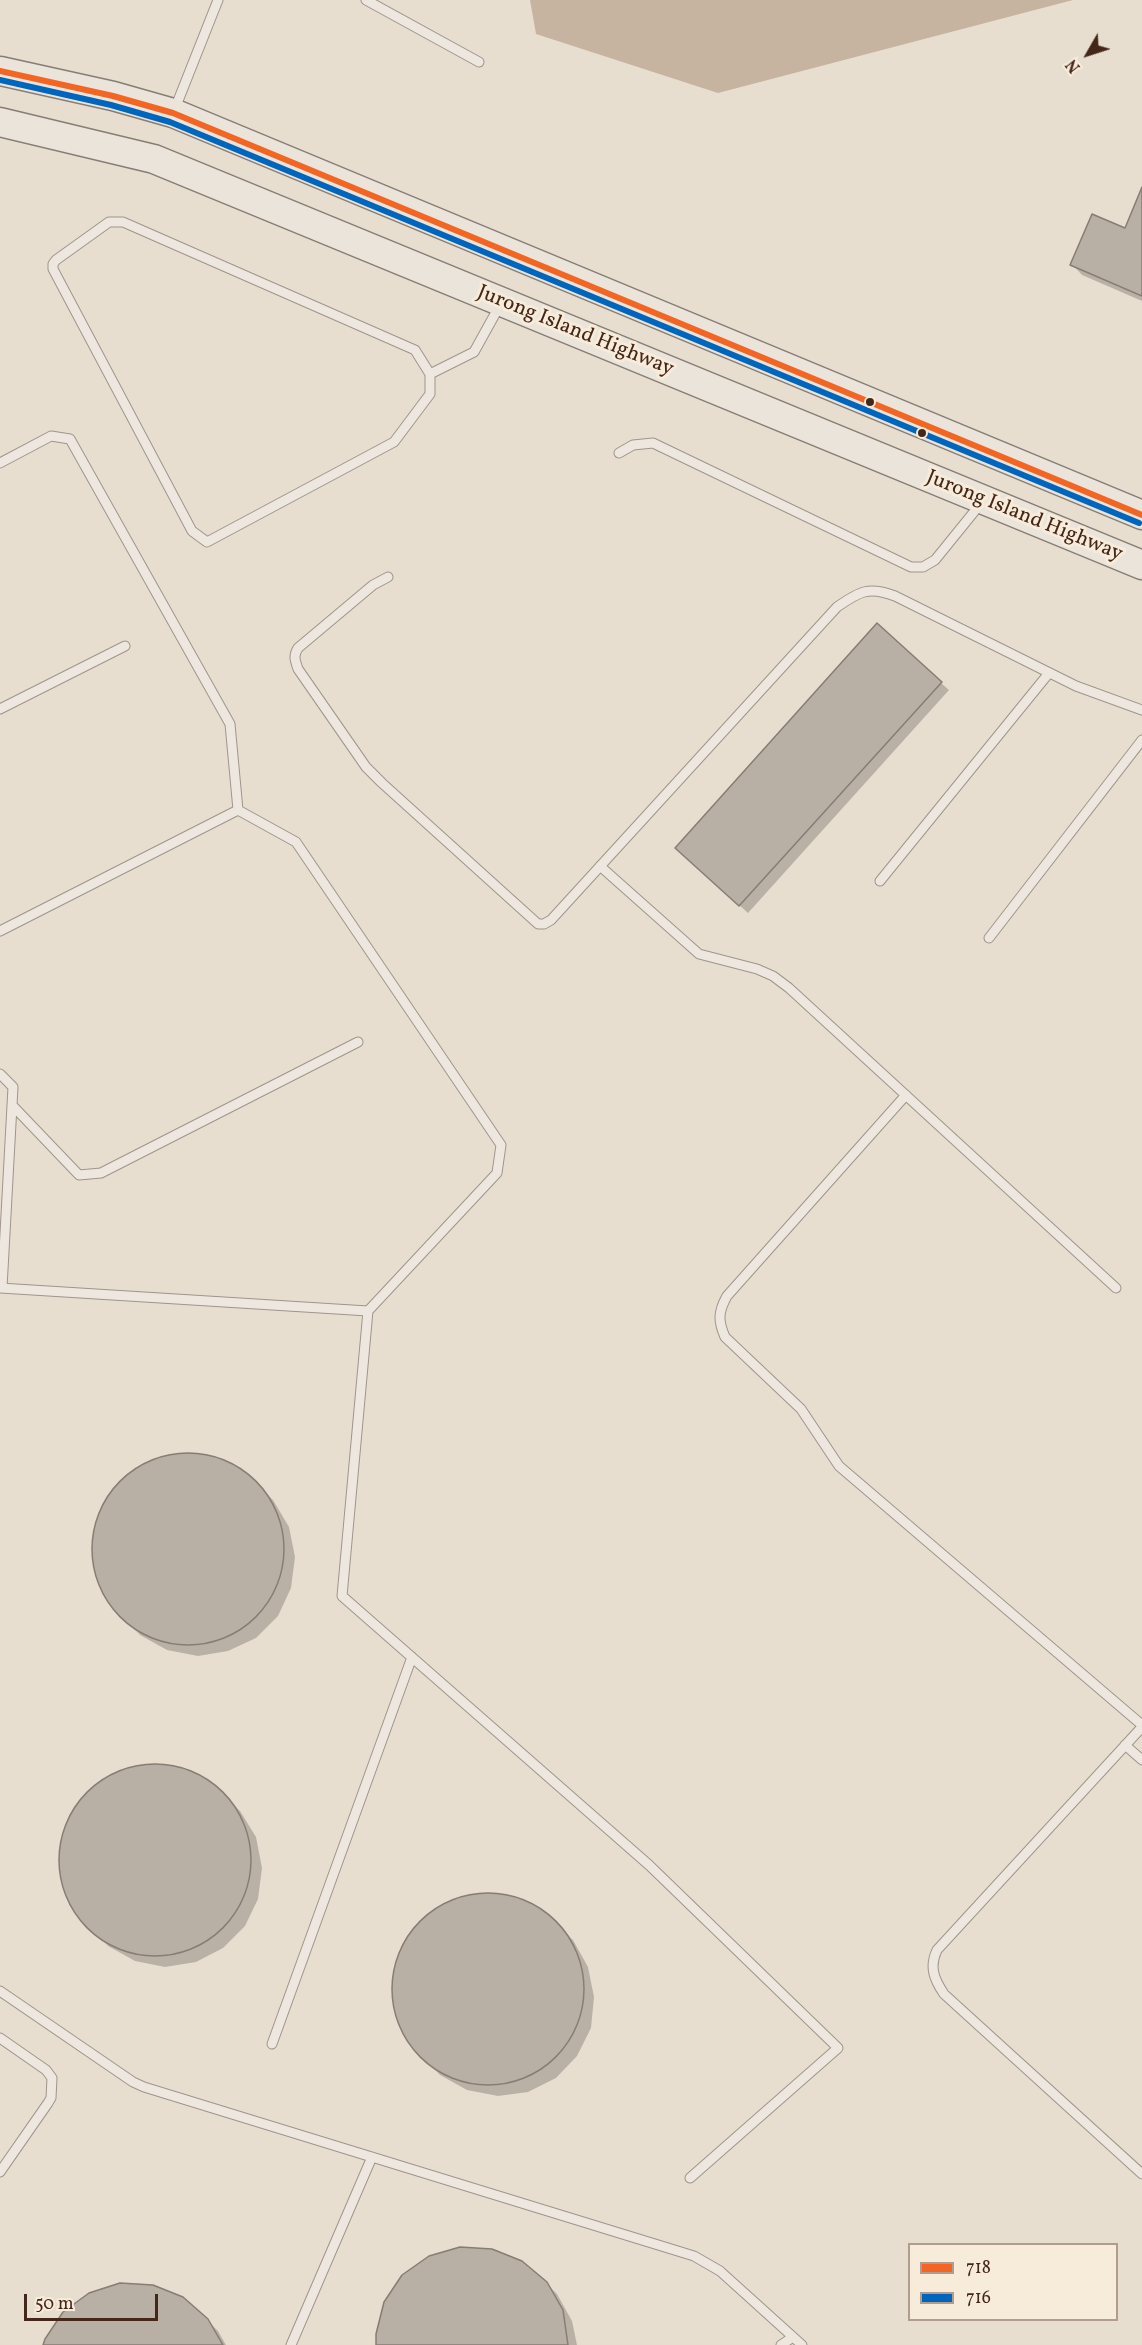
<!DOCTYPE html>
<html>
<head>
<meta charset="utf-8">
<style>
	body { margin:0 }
	#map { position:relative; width:1142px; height:2345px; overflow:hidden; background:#e8ded0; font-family:Vollkorn,serif }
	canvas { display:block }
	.legend { position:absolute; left:908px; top:2243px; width:210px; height:78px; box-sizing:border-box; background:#f7ebda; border:2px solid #b09d8d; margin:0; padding:8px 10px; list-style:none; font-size:18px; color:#45271a }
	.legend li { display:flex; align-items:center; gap:12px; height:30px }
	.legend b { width:30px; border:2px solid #b09d8d }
	.north { position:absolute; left:1058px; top:24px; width:60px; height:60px; -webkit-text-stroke:4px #f7ebda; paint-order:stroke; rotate:231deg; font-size:16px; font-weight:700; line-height:24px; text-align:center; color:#45271a }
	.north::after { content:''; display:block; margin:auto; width:21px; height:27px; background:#45271a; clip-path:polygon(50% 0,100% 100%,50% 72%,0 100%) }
	.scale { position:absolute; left:24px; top:2294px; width:134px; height:27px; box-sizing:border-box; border:3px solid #45271a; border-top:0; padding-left:8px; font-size:18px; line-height:21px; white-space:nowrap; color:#45271a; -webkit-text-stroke:4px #f7ebda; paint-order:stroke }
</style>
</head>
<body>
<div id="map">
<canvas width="1142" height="2345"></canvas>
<ul class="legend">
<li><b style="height:8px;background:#f26522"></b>718</li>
<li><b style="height:8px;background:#0065bd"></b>716</li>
</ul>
<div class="north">N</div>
<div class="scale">50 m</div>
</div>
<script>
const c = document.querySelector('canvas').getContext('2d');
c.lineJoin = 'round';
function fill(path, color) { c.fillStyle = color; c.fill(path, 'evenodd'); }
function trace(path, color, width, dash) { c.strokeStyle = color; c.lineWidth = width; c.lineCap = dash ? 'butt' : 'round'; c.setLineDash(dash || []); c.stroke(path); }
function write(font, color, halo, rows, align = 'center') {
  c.font = font + ' Vollkorn,serif'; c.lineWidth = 6; c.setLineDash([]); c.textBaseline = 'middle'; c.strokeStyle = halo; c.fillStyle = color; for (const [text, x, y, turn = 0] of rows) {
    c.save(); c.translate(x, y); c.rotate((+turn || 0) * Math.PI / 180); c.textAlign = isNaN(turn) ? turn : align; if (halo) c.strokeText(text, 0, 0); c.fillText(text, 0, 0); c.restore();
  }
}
const water = new Path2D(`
	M530,0h543l-355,93 -182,-59z`);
const shadow = new Path2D(`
	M1142,191v110l-60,-26 -10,-11 53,-34z
	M941,683l8,7 -201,223 -64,-58z
	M176,1454l32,2 30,12 35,32 16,27 6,30 -4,31 -13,28 -22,22 -28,13 -30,5 -31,-6 -27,-15 -32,-34 -13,-30 -2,-32 8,-31 19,-26 25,-19z
	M143,1765l32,1 30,12 35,33 16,26 6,31 -4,31 -13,27 -22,22 -27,14 -31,5 -30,-6 -27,-15 -33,-35 -12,-29 -3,-32 9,-31 18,-26 26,-19z
	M476,1894l31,2 30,12 36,32 15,27 6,30 -3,31 -14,28 -21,22 -28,14 -30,4 -31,-6 -27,-15 -32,-34 -13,-30 -2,-31 8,-31 18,-27 26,-18z
	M546,2283l11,11 15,27 5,24h-199z
	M207,2320l11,11 8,14h-181z`);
const building = new Path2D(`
	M1142,187v109l-72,-31 22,-51 33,14z
	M877,623l65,59 -203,224 -64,-58z
	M92 1549a96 96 0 1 1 192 0a96 96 0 1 1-192 0Z
	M59 1860a96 96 0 1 1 192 0a96 96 0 1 1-192 0Z
	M392 1989a96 96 0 1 1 192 0a96 96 0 1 1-192 0Z
	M460,2247l32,2 30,12 25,21 16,28 5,35h-192v-11l8,-32 18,-27 27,-19z
	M120,2283l33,2 30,12 25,22 15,26h-180l2,-6 18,-27 26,-19z`);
const lane = new Path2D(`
	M366,0l113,62
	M174,111l44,-111
	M109,222h14l292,128 15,24v20l-36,48 -187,100 -15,-11 -139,-262v-5l3,-4z
	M430,374l44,-22 26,-47
	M619,453l14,-8 20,-2 258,124h12l12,-7 47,-58
	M0,463l51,-27 19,3 160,285 8,86
	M388,577l-15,8 -75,63c-5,8 -3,12 0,21l68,98 16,16 156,141h6l7,-4 286,-313c23,-16 32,-21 58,-11l181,90 66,24
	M0,709l125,-63
	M238,810l58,32 205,303 -4,28 -129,138 -26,285 307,269 189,183 -148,130
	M600,866l99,88 58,15 16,7 16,12 327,300
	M880,881l169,-208
	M0,931l238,-121
	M989,938l153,-198
	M0,1074l13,13 -11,201
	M906,1095l-179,201c-9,16 -9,25 -2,41l76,72 38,57 303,259
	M12,1105l67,70 22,-2 257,-131
	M0,1288l368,23
	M1142,1727l-205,223c-8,17 -3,29 7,44l198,180
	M1125,1745l17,15
	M0,1991l133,91 11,5 550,169 26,15 82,74
	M0,2038l46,32 6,8 -1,20 -3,5 -48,69
	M272,2044l140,-387
	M291,2345l81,-188
	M781,2345l12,-8`);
const primary = new Path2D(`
	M0,71l113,25 60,17 969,402
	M0,122l154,37 988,406`);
const bus1 = new Path2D(`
	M0,71l113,25 60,17 969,402`);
const bus2 = new Path2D(`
	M0,80l111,25 59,17 969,401`);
const markers = [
	[870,402,5,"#45271a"],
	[922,433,5,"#45271a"]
];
const streetNames = [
	["Jurong Island Highway",575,332,22],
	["Jurong Island Highway",1024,517,22]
];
fill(water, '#c6b3a0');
fill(shadow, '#0003');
fill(building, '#b8afa5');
trace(building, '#877d74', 1.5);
trace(lane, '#9e958b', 11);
trace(primary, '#877d74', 31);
trace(lane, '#ede7e0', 9);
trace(primary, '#eae4db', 28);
trace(bus1, '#f26522', 6);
trace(bus2, '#0065bd', 6);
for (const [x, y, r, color] of markers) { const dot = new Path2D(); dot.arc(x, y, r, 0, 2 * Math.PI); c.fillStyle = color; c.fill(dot); trace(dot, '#f7ebda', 2); }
write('21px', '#45271a', '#f7ebda', streetNames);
</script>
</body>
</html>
